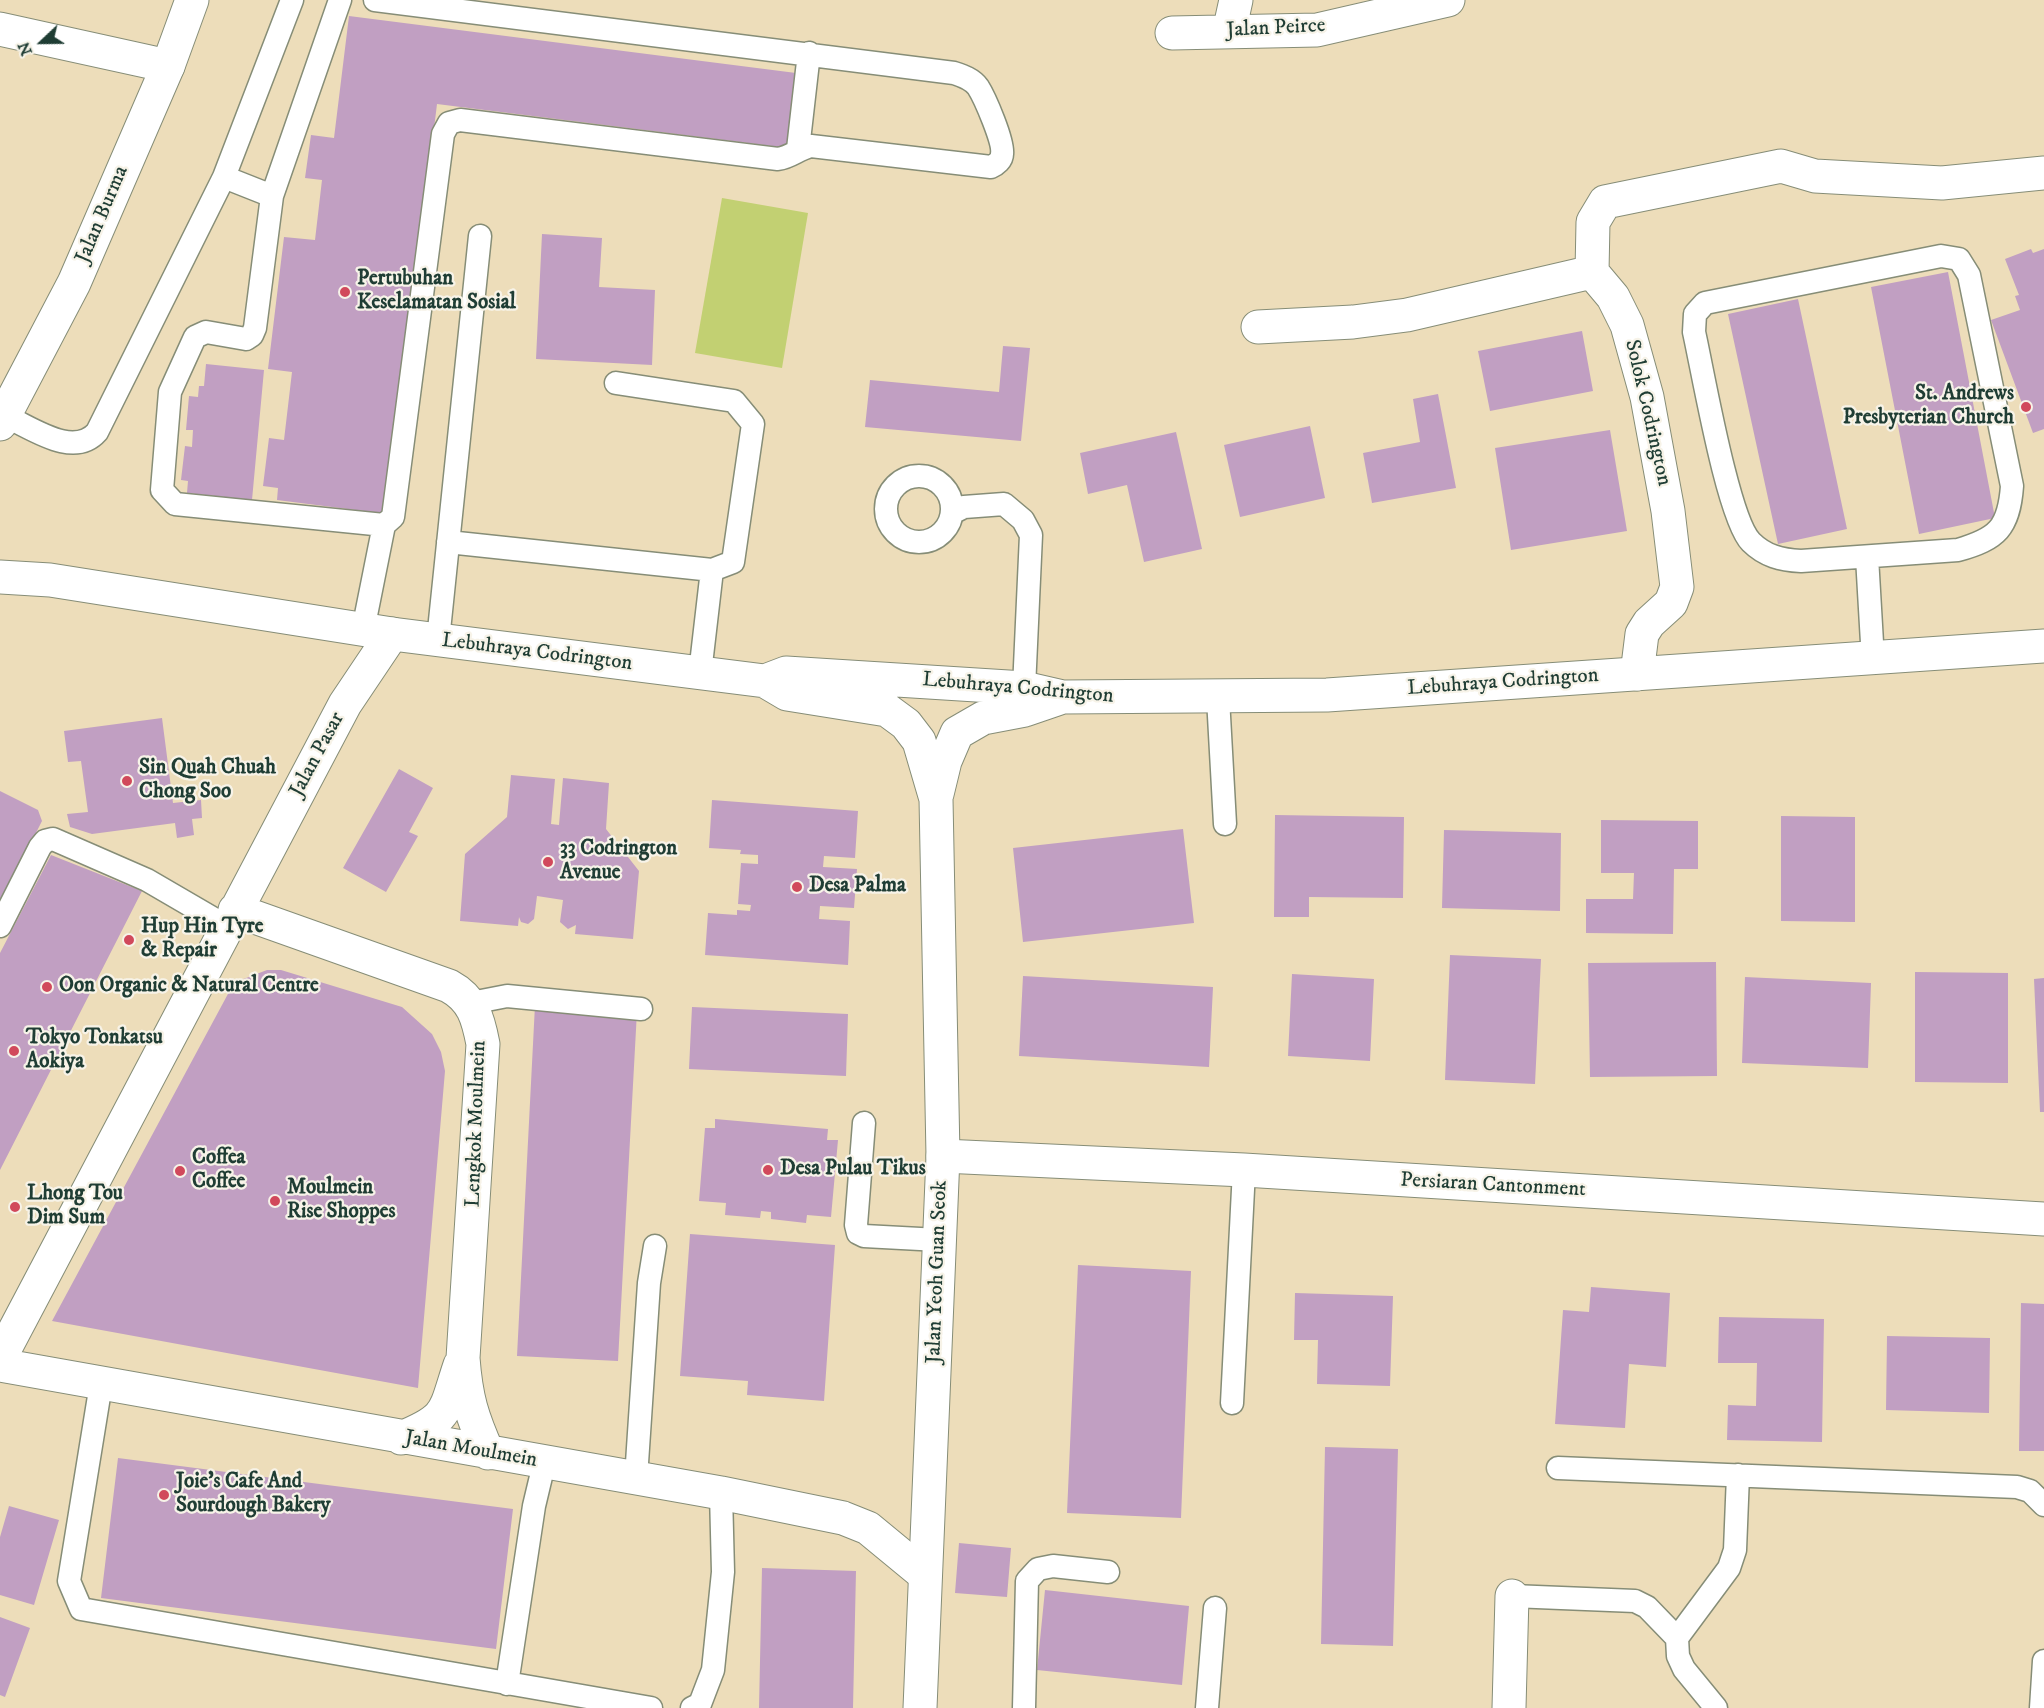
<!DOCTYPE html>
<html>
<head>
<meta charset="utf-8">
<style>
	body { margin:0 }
	#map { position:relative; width:2044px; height:1708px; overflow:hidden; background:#edddba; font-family:"IM FELL DW Pica",serif }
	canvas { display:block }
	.north { position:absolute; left:12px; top:12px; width:60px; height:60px; -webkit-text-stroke:4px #f7f3e8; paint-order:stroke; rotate:248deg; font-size:16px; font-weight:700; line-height:24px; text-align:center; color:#1f3d34 }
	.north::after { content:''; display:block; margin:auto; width:21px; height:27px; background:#1f3d34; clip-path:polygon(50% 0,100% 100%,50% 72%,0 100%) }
</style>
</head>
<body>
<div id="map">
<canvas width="2044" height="1708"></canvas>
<div class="north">N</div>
</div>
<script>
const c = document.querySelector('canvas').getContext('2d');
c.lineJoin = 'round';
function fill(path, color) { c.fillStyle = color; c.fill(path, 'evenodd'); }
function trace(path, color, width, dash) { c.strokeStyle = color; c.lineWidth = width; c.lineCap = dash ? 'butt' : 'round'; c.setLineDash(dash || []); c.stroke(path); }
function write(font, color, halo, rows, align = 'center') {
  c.font = font + ' "IM FELL DW Pica",serif'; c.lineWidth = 4.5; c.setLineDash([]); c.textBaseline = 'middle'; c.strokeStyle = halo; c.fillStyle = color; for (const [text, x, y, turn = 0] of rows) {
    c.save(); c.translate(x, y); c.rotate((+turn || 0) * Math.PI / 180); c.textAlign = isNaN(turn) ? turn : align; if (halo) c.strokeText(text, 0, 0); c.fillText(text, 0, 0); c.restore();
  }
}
const green = new Path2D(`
	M722,198l86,15 -26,155 -87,-15z`);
const building = new Path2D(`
	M349,16l447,57 -8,75 -351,-44 -50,410 -110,-14 1,-12 -15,-2 6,-48 15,2 8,-68 -24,-3 16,-132 31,3 7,-60 -17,-2 6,-43 23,3z
	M542,234l60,4 -3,49 56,3 -3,75 -116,-6z
	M2031,249l2,4 11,-4v180l-11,4 -42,-113 29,-10 -5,-14 4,-1 -14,-36z
	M1948,272l47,246 -76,16 -48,-247z
	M1798,299l49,230 -69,15 -50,-230z
	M1582,331l11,60 -103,20 -12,-60z
	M1003,346l27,2 -9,93 -156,-14 5,-47 129,12z
	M206,364l58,6 -12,130 -65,-7 1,-12 -7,-1 4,-34 7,1 1,-17h-7l3,-34 9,1 1,-11h5z
	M1438,394l18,94 -84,15 -9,-50 57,-11 -7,-43z
	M1310,426l15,72 -85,19 -16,-72z
	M1610,430l17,101 -116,19 -16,-102z
	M1176,432l26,117 -58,13 -17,-77 -39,9 -8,-41z
	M162,718l11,85 28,-3 1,18 -10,1 2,16 -17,3 -2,-15 -83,11 -22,-7 -3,-13 21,-2 -7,-51 -13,1 -4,-31z
	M399,769l34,19 -24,44 9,4 -32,56 -43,-24z
	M511,775l44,4 -4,45 8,1 4,-47 46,5 -3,46 33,42 -6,68 -58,-5 1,-9 -8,4 -8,-7 3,-22 -26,-4 -3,23 -6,5 -7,-2 -2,-5 -1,9 -58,-5 5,-67 42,-37z
	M0,791l38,19 4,11 -42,83z
	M712,800l146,11 -3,47 -31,-2 -1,11 34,2 -3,39 -34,-2 -1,13 31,2 -2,44 -143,-10 3,-42 29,2v-5l13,1 1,-6 -13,-1 3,-41 17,1v-9l-18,-1 1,-4 -32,-2z
	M1275,815l129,2 -1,81 -94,-1v20h-35z
	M1781,816l74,1v105l-74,-1z
	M1601,820l97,1v48h-24l-1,65 -87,-1v-34h47l1,-26h-33z
	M1183,829l11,94 -171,19 -10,-94z
	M1444,830l117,3 -1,78 -118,-3z
	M51,855l91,36 -142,279v-217z
	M1450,955l91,4 -6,125 -90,-4z
	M1716,962l1,114 -127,1 -2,-114z
	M267,970h14l121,37 30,27 9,18 4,19 -27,317 -366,-67 177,-329 12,-12z
	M1915,972l93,1v110l-93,-1z
	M1292,974l82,5 -4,82 -82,-5z
	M1023,976l190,11 -4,80 -190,-11z
	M1745,977l126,6 -3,85 -126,-5z
	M2044,978v134h-4l-6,-133z
	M535,1005l102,6 -19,350 -101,-5z
	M692,1007l156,7 -2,62 -157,-7z
	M715,1119l113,10 -1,11h11l-7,77 -24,-2 -1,8 -35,-4v-7l-10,-1 -1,7 -35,-3 1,-12 -27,-2 6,-73h10z
	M690,1234l145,11 -11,156 -77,-6 1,-14 -68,-5z
	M1078,1265l113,6 -10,247 -114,-5z
	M1591,1287l79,6 -4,74 -37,-3 -4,64 -70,-4 8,-114 26,2z
	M1295,1293l98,3 -3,90 -73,-2 1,-44h-24z
	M2021,1303l23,1v147h-25z
	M1719,1317l105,2 -2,123 -95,-2 1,-35 28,1 1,-43h-39z
	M1887,1336l103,2 -1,75 -103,-3z
	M1325,1447l73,2 -5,197 -72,-2z
	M118,1458l395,51 -17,140 -395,-51z
	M9,1506l50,14 -25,85 -34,-10v-58z
	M959,1543l52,5 -4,49 -52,-4z
	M762,1568l94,3 -3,137h-94z
	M1045,1590l144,16 -7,79 -145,-15z
	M0,1617l30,11 -25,69 -5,-2z`);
const lane = new Path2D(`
	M798,149l11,-96
	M224,177l48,19 -17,132 -3,7 -6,4 -40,-7 -11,5 -25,55 -8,98 13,14 209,21
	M272,196l68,-196
	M1941,256l18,3 10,16 43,211c-3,42 -15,53 -54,64l-157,11c-20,-1 -36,-5 -50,-19 -23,-23 -48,-170 -57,-210l1,-18 10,-11z
	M5,416c26,11 68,43 92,16l127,-255 68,-177
	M886 509a33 33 0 1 1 66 0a33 33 0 1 1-66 0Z
	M952,513l12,-6 40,-3 19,16 8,15 -7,153
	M448,542l264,28 21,-8 20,-138 -19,-23 -118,-18
	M1867,557l6,103
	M363,630l21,-105 9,-8 50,-383 6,-11 11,-3 318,39c13,-2 20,-10 33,-13l180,21c5,-2 11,-7 11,-13 2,-12 -17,-56 -24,-67 -6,-8 -15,-11 -24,-14l-579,-73
	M438,640l42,-404
	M700,673l12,-103
	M1218,698l7,126
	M0,926l40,-79 5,-6 8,-2 94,41 79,46
	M471,1003l36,-7 134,13
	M864,1123l-8,102 2,8 6,3 75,4
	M101,1384l-32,197 12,28 570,99
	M1232,1403l12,-233
	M1558,1468l459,19 13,4 14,14
	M636,1478l13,-195 6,-37
	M1512,1596l123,5 12,6 30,31 1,18 6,13 32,39
	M1677,1638l52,-70 6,-18 3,-75
	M507,1684l27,-178 10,-42
	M692,1708l8,-4 13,-34 10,-98 -2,-79
	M1024,1708l3,-127 11,-12 15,-3 55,6
	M1207,1708l8,-100
	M2041,1708l3,-47`);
const street = new Path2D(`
	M0,29l168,37
	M1229,32l7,-32
	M1172,33l145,-3 131,-30
	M1592,272l1,-50 12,-20 176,-36 34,10 127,7 102,-10
	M1592,272l21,25 14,28 20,72 21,114 9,76 -6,16 -22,20 -7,11 -5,40
	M1258,327l95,-5 54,-7 185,-43
	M235,910l214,76c24,13 29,32 34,58l-20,314c3,40 9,59 25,95
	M943,1156l301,14 800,49
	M0,1358l345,-654 47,-70
	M0,1365l721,128 122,25 25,10 57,47
	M401,1438c49,-20 43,-26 59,-73
	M1509,1708l3,-112`);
const secondary = new Path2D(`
	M0,424l74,-141 94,-217 24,-66
	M0,577l50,3 342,54 373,47 21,-8 238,15 39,9 264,-2 717,-49
	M765,681l22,13 100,16 19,14 13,17 17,58 7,357 -23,552
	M937,794l8,-33 12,-28 26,-15 42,-8 38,-13`);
const markers = [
	[345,292,6,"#d1495b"],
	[2026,407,6,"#d1495b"],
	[127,781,6,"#d1495b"],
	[548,862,6,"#d1495b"],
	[797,887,6,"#d1495b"],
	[129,940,6,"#d1495b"],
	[47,987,6,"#d1495b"],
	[14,1051,6,"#d1495b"],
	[768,1170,6,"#d1495b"],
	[180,1171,6,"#d1495b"],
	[275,1201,6,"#d1495b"],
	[15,1207,6,"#d1495b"],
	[164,1495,6,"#d1495b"]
];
const streetNames = [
	["Jalan Peirce",1276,29,-3],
	["Jalan Burma",103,215,-67],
	["Solok Codrington",1647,413,77],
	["Lebuhraya Codrington",537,653,7],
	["Lebuhraya Codrington",1503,683,-4],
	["Lebuhraya Codrington",1018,689,5],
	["Jalan Pasar",318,755,-62],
	["Lengkok Moulmein",477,1124,-88],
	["Persiaran Cantonment",1493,1186,3],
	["Jalan Yeoh Guan Seok",938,1272,-88],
	["Jalan Moulmein",471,1450,10]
];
const poiNames = [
	["Pertubuhan",357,280],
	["Keselamatan Sosial",357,304],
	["St. Andrews",2014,395,"right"],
	["Presbyterian Church",2014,419,"right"],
	["Sin Quah Chuah",139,769],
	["Chong Soo",139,793],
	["33 Codrington",560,850],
	["Avenue",560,874],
	["Desa Palma",809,887],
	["Hup Hin Tyre",141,928],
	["& Repair",141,952],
	["Oon Organic & Natural Centre",59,987],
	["Tokyo Tonkatsu",26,1039],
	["Aokiya",26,1063],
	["Coffea",192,1159],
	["Coffee",192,1183],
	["Desa Pulau Tikus",780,1170],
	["Moulmein",287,1189],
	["Rise Shoppes",287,1213],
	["Lhong Tou",27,1195],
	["Dim Sum",27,1219],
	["Joie’s Cafe And",176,1483],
	["Sourdough Bakery",176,1507]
];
fill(green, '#c2d072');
fill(building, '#c19fc2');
trace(lane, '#868d77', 25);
trace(street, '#868d77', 35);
trace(secondary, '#868d77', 35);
trace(lane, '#fff', 22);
trace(street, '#fff', 33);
trace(secondary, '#fff', 33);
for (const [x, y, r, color] of markers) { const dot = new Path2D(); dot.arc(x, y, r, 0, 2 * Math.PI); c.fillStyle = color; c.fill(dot); trace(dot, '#f7f3e8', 2); }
write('21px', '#1f3d34', '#f7f3e8', streetNames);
write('bold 21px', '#1f3d34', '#f7f3e8', poiNames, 'left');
</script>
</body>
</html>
